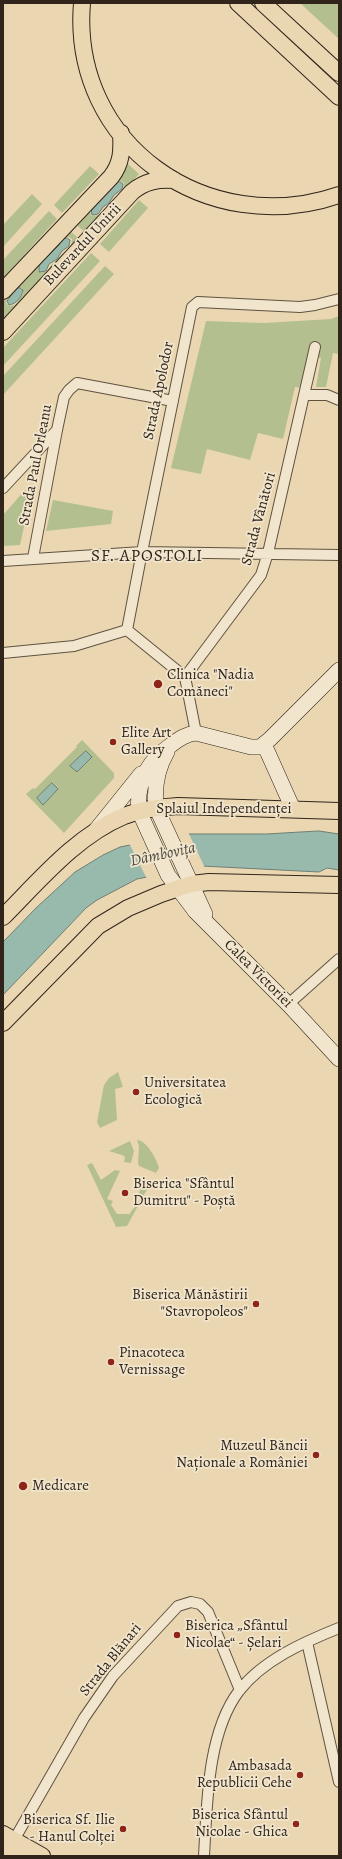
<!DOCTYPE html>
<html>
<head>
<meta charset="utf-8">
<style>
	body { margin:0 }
	#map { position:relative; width:342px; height:1859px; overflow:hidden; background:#ead7b2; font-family:Alegreya,serif }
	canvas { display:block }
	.frame { position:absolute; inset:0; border:4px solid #31251b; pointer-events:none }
</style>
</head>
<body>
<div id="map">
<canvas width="342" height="1859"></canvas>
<div class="frame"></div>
</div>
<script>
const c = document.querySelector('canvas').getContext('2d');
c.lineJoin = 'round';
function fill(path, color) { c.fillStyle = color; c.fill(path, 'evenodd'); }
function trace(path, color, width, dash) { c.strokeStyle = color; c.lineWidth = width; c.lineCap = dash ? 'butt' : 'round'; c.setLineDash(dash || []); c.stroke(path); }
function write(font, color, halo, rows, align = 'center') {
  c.font = font + ' Alegreya,serif'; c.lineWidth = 3.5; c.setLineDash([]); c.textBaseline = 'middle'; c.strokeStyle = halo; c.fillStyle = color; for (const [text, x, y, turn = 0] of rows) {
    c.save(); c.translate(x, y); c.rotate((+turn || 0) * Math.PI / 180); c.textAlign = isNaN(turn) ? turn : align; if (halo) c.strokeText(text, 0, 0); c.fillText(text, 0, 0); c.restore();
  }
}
const green = new Path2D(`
	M300,3h39v36z
	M128,164l11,10 -54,58 -11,-9zM120,181l4,2 -1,6c-8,9 -16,18 -24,26l-8,1 -1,-5z
	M90,166l9,8 -37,39 -8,-8z
	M32,194l10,10 -39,43v-22z
	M139,200l9,8 -39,44 -9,-8z
	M49,211l8,8 -54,59v-18z
	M68,229l11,10 -76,82v-21zM69,237l3,2 -1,7c-6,6 -13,12 -19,18 -2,2 -3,5 -5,8h-9v-8l7,-6 17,-20zM16,288h6l1,6 -8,11 -6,1 -3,-3 1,-5z
	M91,253l9,8 -97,105v-18z
	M105,266l9,8 -111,121v-19z
	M339,316v38l-6,-1 -7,34h-10l5,-29 -10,-2 -8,32 -8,-1 -12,52 -25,-6 -8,27 -43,-11 -6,25 -30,-6 35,-147 58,2 67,-4z
	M25,490l6,4 -11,51 -17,1v-31z
	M53,500l60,11 -2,13 -65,7z
	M82,740l32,33v5l-50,55 -38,-39 7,-6 2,1 42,-42 -1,-1z
	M118,1072l5,15 -8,2 2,31 -17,8 -3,-6 7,-37 5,-7z
	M137,1140c9,0 20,19 22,28l-3,5 -17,-7 -1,-3 1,-17z
	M130,1141l4,10 -3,12 -7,-1 1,-5 -3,-2 -13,-4z
	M92,1163l9,17 14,-10 5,1 -13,28 6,2 -2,4 6,9h13c3,-8 13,-10 9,-21l5,-12 6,3 -23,42 -11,1 -29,-62z`);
const water = new Path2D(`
	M120,182l3,2 -1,5 -8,6 -5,8 -6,4 -5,7 -6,1 -1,-6 21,-21 3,-5z
	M67,238l3,2 -1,6 -7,5 -5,8 -8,5 -3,7 -7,1v-7l20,-20 3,-5z
	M20,288l3,2c-1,7 -7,14 -14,15l-2,-4 9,-12z
	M86,751l6,6 -15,15 -7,-6z
	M52,783l6,6 -15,16 -6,-7z
	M319,831l20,3v36l-12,-2 -8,4 -117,-6 -65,13 -40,21 -11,8 -83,87v-53l33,-34 39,-36 28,-17 17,-8 65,-13h81z`);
const pier = new Path2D(`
	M188,832l17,36 -58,11 -18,-36z`);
const minor = new Path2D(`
	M305,395h22l12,5
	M3,488l54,-58
	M33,558l24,-128 7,-33 5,-7 8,-7 96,18
	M3,561l139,-9 197,3
	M127,630l13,-68 52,-255 6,-5 102,5 15,-2 24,-6
	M127,630l58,47 11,56
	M3,653l71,-7 53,-16
	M185,677l76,-102 7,-22 47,-206
	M293,1000l46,-41
	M307,1642l32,140
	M14,1840l70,-122 29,-42 65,-70 13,-4 9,2 8,8 32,78
	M204,1856c3,-51 3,-123 35,-165 24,-31 65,-49 100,-63`);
const secondary = new Path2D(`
	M339,670l-69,69 -10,8h-9l-55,-14c-10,1 -17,6 -25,12 -23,16 -35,38 -32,66l29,64 27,36 94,94 50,54
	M264,744l29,65
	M167,752c-10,17 -13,35 -11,55l49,107
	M96,830l45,-56`);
const primary = new Path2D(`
	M82,3c-12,142 126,237 257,192
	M238,3l101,94
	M263,3l76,70
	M3,291l108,-114c11,-14 11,-27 10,-44
	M3,332l129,-140c13,-11 26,-13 42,-12
	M3,917c36,-36 73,-81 121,-101 18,-7 36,-9 54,-10l161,5
	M3,1023l95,-97 30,-18 33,-14 30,-10 18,-2 130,3
	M3,1834l39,22
	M3,1848l15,8`);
const markers = [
	[158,684,5,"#8f2418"],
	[113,742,4,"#8f2418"],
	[136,1092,4,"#8f2418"],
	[125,1193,4,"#8f2418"],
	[256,1304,4,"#8f2418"],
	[111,1362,4,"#8f2418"],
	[316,1455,4,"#8f2418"],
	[23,1486,5,"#8f2418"],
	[177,1635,4,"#8f2418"],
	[300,1775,4,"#8f2418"],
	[296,1824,4,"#8f2418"],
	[123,1829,4,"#8f2418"]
];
const streetNames = [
	["Bulevardul Unirii",83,245,-47],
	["Strada Apolodor",159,391,-78],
	["Strada Paul Orleanu",36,465,-79],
	["Strada Vânători",259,519,-75],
	["Splaiul Independenței",224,809],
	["Calea Victoriei",258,974,45],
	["Strada Blănari",111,1660,-51]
];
const poiNames = [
	["Clinica \"Nadia",167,675],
	["Comăneci\"",167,692],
	["Elite Art",121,733],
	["Gallery",121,750],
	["Universitatea",144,1083],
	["Ecologică",144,1100],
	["Biserica \"Sfântul",133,1184],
	["Dumitru\" - Poștă",133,1201],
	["Biserica Mănăstirii",248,1295,"right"],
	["\"Stavropoleos\"",248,1312,"right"],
	["Pinacoteca",119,1353],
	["Vernissage",119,1370],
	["Muzeul Băncii",308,1446,"right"],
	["Naționale a României",308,1463,"right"],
	["Medicare",32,1486],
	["Biserica „Sfântul",185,1626],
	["Nicolae“ - Șelari",185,1643],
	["Ambasada",292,1766,"right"],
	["Republicii Cehe",292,1783,"right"],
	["Biserica Sfântul",288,1815,"right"],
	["Nicolae - Ghica",288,1832,"right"],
	["Biserica Sf. Ilie",115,1820,"right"],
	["- Hanul Colței",115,1837,"right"]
];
const waterNames = [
	["Dâmbovița",163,855,-12]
];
const quarterNames = [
	["SF. APOSTOLI",147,557]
];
fill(green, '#b4bf8f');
fill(water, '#98baad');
trace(water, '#6f7e73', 1);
fill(pier, '#ead7b2');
trace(minor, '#5f5241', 12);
trace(secondary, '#31251b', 16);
trace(primary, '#31251b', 18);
trace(minor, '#f1e5cd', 10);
trace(secondary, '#f1e5cd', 15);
trace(primary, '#ead7b2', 16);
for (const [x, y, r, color] of markers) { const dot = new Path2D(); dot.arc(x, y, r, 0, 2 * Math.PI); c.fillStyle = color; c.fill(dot); trace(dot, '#f1e5cd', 1.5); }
write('15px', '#31251b', '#f1e5cd', streetNames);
write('15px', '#31251b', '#f1e5cd', poiNames, 'left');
write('italic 16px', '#4b4a40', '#f1e5cd', waterNames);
c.letterSpacing = '1px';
write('17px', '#31251b', '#f1e5cd', quarterNames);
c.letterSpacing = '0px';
</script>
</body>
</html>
